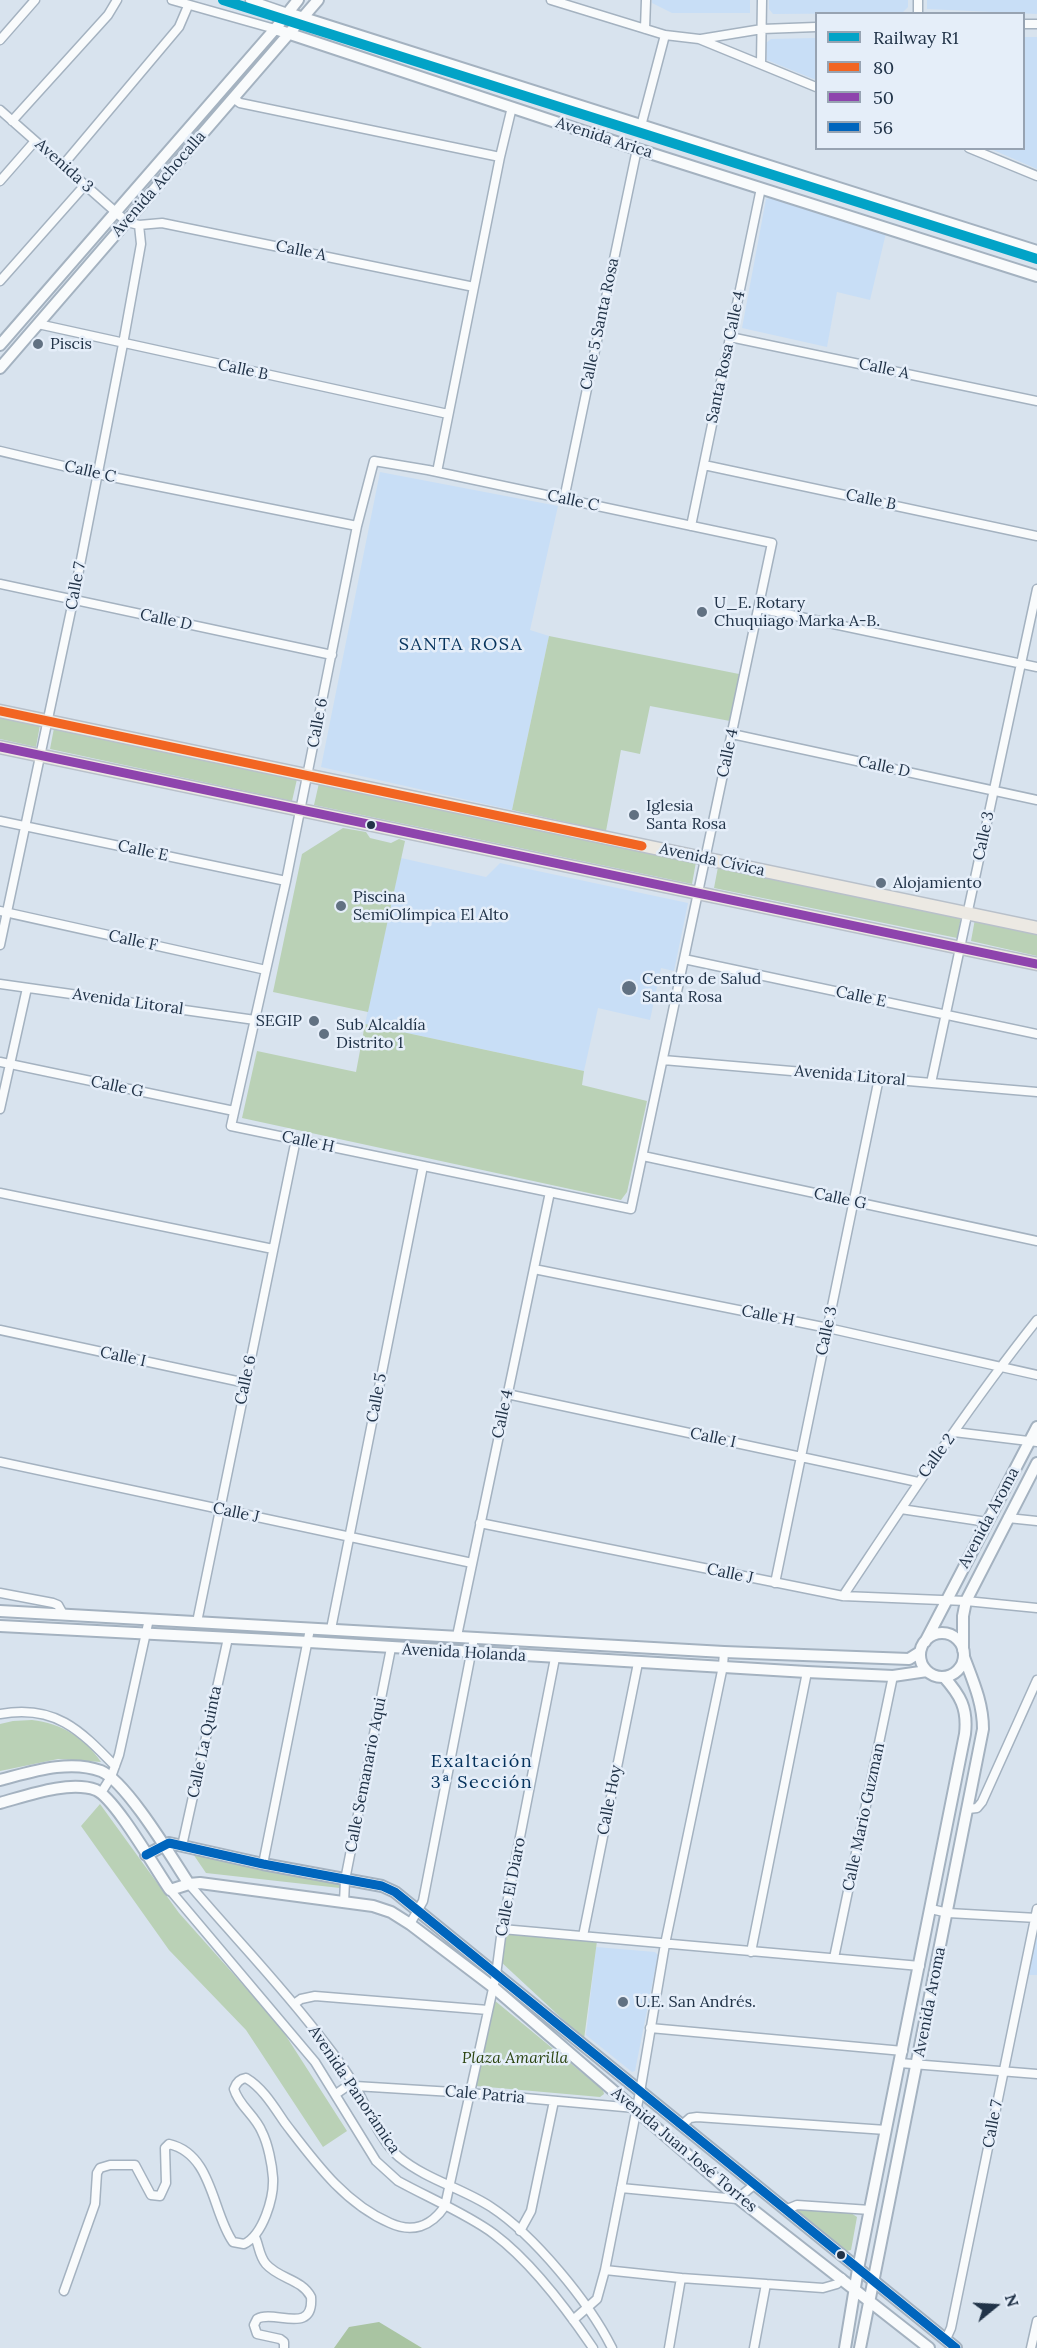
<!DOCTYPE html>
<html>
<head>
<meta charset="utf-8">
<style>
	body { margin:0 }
	#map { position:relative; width:1037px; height:2348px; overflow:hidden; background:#d8e3ee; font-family:Lora,serif }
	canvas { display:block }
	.legend { position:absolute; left:815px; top:12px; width:210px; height:138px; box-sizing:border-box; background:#e5eef9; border:2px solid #97a3b2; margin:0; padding:8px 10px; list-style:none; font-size:18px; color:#213348 }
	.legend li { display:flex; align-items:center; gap:12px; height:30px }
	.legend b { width:30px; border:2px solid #97a3b2 }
	.north { position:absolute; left:965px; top:2276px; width:60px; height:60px; -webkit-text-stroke:4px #e5eef9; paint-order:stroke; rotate:72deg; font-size:16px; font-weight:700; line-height:24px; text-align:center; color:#213348 }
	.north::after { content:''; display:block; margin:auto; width:21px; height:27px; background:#213348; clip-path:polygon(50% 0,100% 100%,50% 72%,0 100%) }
</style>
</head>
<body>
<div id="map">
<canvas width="1037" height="2348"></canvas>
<ul class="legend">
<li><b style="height:8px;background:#02a3c7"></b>Railway R1</li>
<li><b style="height:8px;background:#f26522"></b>80</li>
<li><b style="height:8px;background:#8e44ad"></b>50</li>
<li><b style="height:8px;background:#0065bd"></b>56</li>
</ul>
<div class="north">N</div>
</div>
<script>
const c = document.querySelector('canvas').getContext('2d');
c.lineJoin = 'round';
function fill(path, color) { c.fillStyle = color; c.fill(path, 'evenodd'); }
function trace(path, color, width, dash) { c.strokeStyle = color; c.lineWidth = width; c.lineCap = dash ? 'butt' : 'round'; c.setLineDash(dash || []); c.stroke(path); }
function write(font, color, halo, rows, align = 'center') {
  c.font = font + ' Lora,serif'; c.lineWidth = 5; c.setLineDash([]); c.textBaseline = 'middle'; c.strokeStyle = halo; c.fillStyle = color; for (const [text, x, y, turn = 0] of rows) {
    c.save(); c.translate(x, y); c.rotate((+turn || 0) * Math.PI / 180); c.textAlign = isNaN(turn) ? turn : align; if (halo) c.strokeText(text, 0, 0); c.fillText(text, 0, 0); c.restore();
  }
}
const built = new Path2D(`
	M652,0h98v13h-78l-20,-10z
	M769,0h139v7l-6,6 -129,1 -4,-5z
	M927,0h110v14l-110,-5z
	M1024,37h13v132l-46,-20 33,-1z
	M816,38v42l-49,-20 -1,-17 5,-4z
	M773,197l113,36 -16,67 -33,-8 -10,55 -85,-19 24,-129z
	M380,472l178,34 -28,124 19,6 -37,174 -191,-43z
	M401,858l85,19 14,-14 188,40 -14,68 -13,-3 -11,52 -52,-12 -14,63 -219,-47z
	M1035,1936h2v39h-9z
	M596,1947l59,5 3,3 -23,116 -3,1 -46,-37z`);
const green = new Path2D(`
	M549,636l190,38 -9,47 -80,-15 -10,48 -19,-4 -15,81 -94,-21z
	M0,717l40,8 -4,22 -36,-8z
	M54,728l243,51 -5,22 -242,-52z
	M319,783l377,79 -4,22 -378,-79z
	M343,828l23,4 4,6 21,5 8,-4 6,2 -37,171 -95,-20 29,-138z
	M718,867l243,50 -4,21 -243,-50z
	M975,919l62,14v23l-66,-15z
	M365,1024l219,47 -2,14 65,16 -20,91 -6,8 -379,-82 15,-67 99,21z
	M32,1720c29,3 53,18 69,42l-43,-3 -58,12v-47l13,-3z
	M100,1804l79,109 100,112 68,106 -24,16 -77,-117 -77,-80 -88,-124z
	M189,1848l151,33v7l-134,-15z
	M509,1934l88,7 -13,98 -84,-78 5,-24z
	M494,2000l109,90 1,4 -4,3 -124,-11z
	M802,2209l49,4 6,4 -6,33 -8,2 -48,-41z`);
const forest = new Path2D(`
	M379,2322l43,26h-88l15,-21z`);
const minor = new Path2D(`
	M172,0l103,29
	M250,0l38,13
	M551,0l114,35 34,4 117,48
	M918,14v-14
	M1024,24h13
	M645,29l1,-29
	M701,39l61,-10 54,-2
	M0,40l35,-40
	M761,64l1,-64
	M233,98l7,5 260,54
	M0,110l127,112 12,3 23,-2 312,64
	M12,121l96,-106 9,-15
	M641,126l24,-91
	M969,148l68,28
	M63,165l116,-138 9,-21
	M0,181l35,-40
	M0,281l85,-96
	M38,324l410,90
	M730,337l307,64
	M0,451l97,23 260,52
	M374,461l54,9 344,73 -141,666 -400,-83 55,-245 71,-355z
	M704,465l333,71
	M437,472l63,-315 12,-50
	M564,499l73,-350
	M691,526l70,-338
	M0,584l332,71
	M758,608l279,59
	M732,734l305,66
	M0,821l286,60
	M0,911l266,59
	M0,945l73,-344 50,-257 18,-100 -2,-19
	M684,959l353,75
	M0,984l255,36
	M663,1060l374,32
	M0,1062l234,49
	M931,1083l106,-494
	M0,1109l27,-121
	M643,1156l394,85
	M0,1193l273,56
	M534,1269l294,59 209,47
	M0,1330l246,53
	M507,1394l411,88
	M954,1432l83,10
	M0,1462l472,101
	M901,1509l86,13
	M1008,1518l29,3
	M480,1523l363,73 123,5 71,7
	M775,1583l104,-505
	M0,1593l53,10 5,2 5,9
	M843,1596c62,-93 124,-188 194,-276
	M197,1622l99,-483
	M331,1629l92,-463
	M457,1636l93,-444
	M0,1714c55,-10 80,16 115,52
	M101,1793l10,-16 8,-22 30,-136
	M968,1809l9,-1 5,-6 55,-122
	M182,1846l46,-208
	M263,1864l47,-235
	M189,1884c45,53 94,103 136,159 11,14 22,29 31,45 12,21 25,54 43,69 28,23 63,31 92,50 43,28 98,95 121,141
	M170,1890l145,172 61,99 22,20c29,16 71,34 96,53 36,27 74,77 99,114
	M344,1903l1,-23 46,-232
	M931,1909l17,4 89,5
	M410,1924l13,-23 51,-263
	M502,1929l418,37
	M583,1936l55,-273
	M751,1952l56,-280
	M834,1958l59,-282
	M294,2004l7,-5 14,-3 173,14
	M650,2028l253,23
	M900,2063l137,11
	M336,2094l10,-7 9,-1 114,7 166,15
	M682,2125l8,-7 7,-1 189,13
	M621,2188l116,11 17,-14
	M785,2210l12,-5 73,5
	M520,2231l11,-20 23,-110
	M255,2237c4,8 4,19 11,27 13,15 36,15 45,33 3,39 -37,12 -54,22l-3,6 3,9 23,5 4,3v6
	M605,2270l76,8 142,10 14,-4 5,-6
	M64,2291l31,-87 2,-31 3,-5 10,-3h25l16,30 9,1 6,-13 -1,-35 4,-4c44,10 43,69 64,98l11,2c19,-9 30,-46 29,-66 -1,-14 -5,-34 -11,-46 -7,-17 -23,-26 -28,-43 2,-6 5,-10 12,-11 17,10 28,29 39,45 30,39 59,80 105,100 22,10 41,4 55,-17l51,-231 6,-46 53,-271
	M573,2320l24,-21 8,-29 35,-178 25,-148 58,-278 1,-14
	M946,2339l5,-11 86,-419
	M669,2348l12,-70
	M754,2348l12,-64
	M1031,2348l6,-27`);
const tertiary = new Path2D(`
	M288,13l749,238
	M275,29l362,120 400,127
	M0,345l275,-316 23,-29
	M0,368l318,-368
	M0,1611l724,41 185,7 11,-7
	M0,1626l309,16 498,30 86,4 34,-5
	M920 1655a22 22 0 1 1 44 0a22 22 0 1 1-44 0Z
	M925,1642l112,-215
	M963,1650v-34l3,-15 71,-138
	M0,1780c31,-8 69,-21 101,-9 25,10 71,87 88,113
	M0,1803c26,-7 69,-23 96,-13 19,8 60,80 74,100l19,-6 11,-1 173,23 18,6 19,12 83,63 246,212 190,149
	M146,1855l23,-12 94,21 119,22 13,6 561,456
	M845,2348l13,-79 107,-535c3,-26 -5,-39 -21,-57
	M860,2348l123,-619c0,-26 -10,-48 -19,-72`);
const primary = new Path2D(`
	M0,711l1037,217
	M0,747l1037,217`);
const bus1 = new Path2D(`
	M0,711l642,135`);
const bus2 = new Path2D(`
	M0,747l1037,217`);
const bus3 = new Path2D(`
	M146,1855l23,-12 94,21 119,22 13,6 561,456`);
const rail1 = new Path2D(`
	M223,0l814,259`);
const markers = [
	[38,344,6,"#617182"],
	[702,612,6,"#617182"],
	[634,815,6,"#617182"],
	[371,825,5,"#213348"],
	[881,883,6,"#617182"],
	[341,906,6,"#617182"],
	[629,988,8,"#617182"],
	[314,1021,6,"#617182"],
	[324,1034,6,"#617182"],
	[623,2002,6,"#617182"],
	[841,2255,5,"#213348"]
];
const streetNames = [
	["Avenida Arica",604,138,18],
	["Avenida 3",64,166,42],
	["Avenida Achocalla",159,184,-49],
	["Calle A",301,251,11],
	["Calle 5 Santa Rosa",600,324,-78],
	["Santa Rosa Calle 4",726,357,-78],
	["Calle A",884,369,12],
	["Calle B",243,370,12],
	["Calle C",90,472,13],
	["Calle B",871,500,12],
	["Calle C",573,501,12],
	["Calle 7",76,586,-79],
	["Calle D",166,620,12],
	["Calle 6",318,723,-79],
	["Calle 4",728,753,-78],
	["Calle D",884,767,12],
	["Calle 3",984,836,-78],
	["Calle E",143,851,12],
	["Avenida Cívica",712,860,12],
	["Calle F",133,941,12],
	["Calle E",861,997,12],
	["Avenida Litoral",128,1002,8],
	["Avenida Litoral",850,1076,5],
	["Calle G",117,1087,12],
	["Calle H",308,1142,12],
	["Calle G",840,1199,12],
	["Calle H",768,1316,11],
	["Calle 3",827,1331,-78],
	["Calle I",123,1357,12],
	["Calle 6",246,1380,-78],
	["Calle 5",377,1398,-79],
	["Calle 4",503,1414,-78],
	["Calle I",713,1438,12],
	["Calle 2",937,1456,-54],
	["Calle J",236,1513,12],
	["Avenida Aroma",989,1518,-62],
	["Calle J",730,1574,12],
	["Avenida Holanda",464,1653,3],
	["Calle La Quinta",205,1742,-78],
	["Calle Semanario Aqui",366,1775,-79],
	["Calle Hoy",610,1800,-79],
	["Calle Mario Guzman",864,1817,-78],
	["Calle El Diaro",511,1887,-79],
	["Avenida Aroma",930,2002,-79],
	["Avenida Panorámica",354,2090,56],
	["Cale Patria",485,2095,5],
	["Calle 7",993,2124,-79],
	["Avenida Juan José Torres",684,2150,40]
];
const poiNames = [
	["Piscis",50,344],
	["U_E. Rotary",714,603],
	["Chuquiago Marka A-B.",714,621],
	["Iglesia",646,806],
	["Santa Rosa",646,824],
	["Alojamiento",893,883],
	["Piscina",353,897],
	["SemiOlímpica El Alto",353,915],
	["Centro de Salud",642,979],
	["Santa Rosa",642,997],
	["SEGIP",302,1021,"right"],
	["Sub Alcaldía",336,1025],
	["Distrito 1",336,1043],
	["U.E. San Andrés.",635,2002]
];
const parkNames = [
	["Plaza Amarilla",515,2058]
];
const neighbourhoodNames = [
	["SANTA ROSA",461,645],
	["Exaltación",482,1762],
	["3ª Sección",482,1783]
];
fill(built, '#c8def6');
fill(green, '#bad1b6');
fill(forest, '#a9c4a2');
trace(minor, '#a4b2c0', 11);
trace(tertiary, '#a4b2c0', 14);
trace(primary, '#b8c0ca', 15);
trace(minor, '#f9fbfc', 8);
trace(tertiary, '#f9fbfc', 10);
trace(primary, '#ece9e3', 12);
trace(bus1, '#f26522', 9);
trace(bus2, '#8e44ad', 9);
trace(bus3, '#0065bd', 9);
trace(rail1, '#02a3c7', 10);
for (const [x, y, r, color] of markers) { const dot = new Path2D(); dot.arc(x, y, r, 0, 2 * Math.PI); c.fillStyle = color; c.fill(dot); trace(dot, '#e5eef9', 2); }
write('16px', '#213348', '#e5eef9', streetNames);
write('16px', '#213348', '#e5eef9', poiNames, 'left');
write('italic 16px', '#2a4410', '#e5eef9', parkNames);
c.letterSpacing = '1.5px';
write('18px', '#04315b', '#e5eef9', neighbourhoodNames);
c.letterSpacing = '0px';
</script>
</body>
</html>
